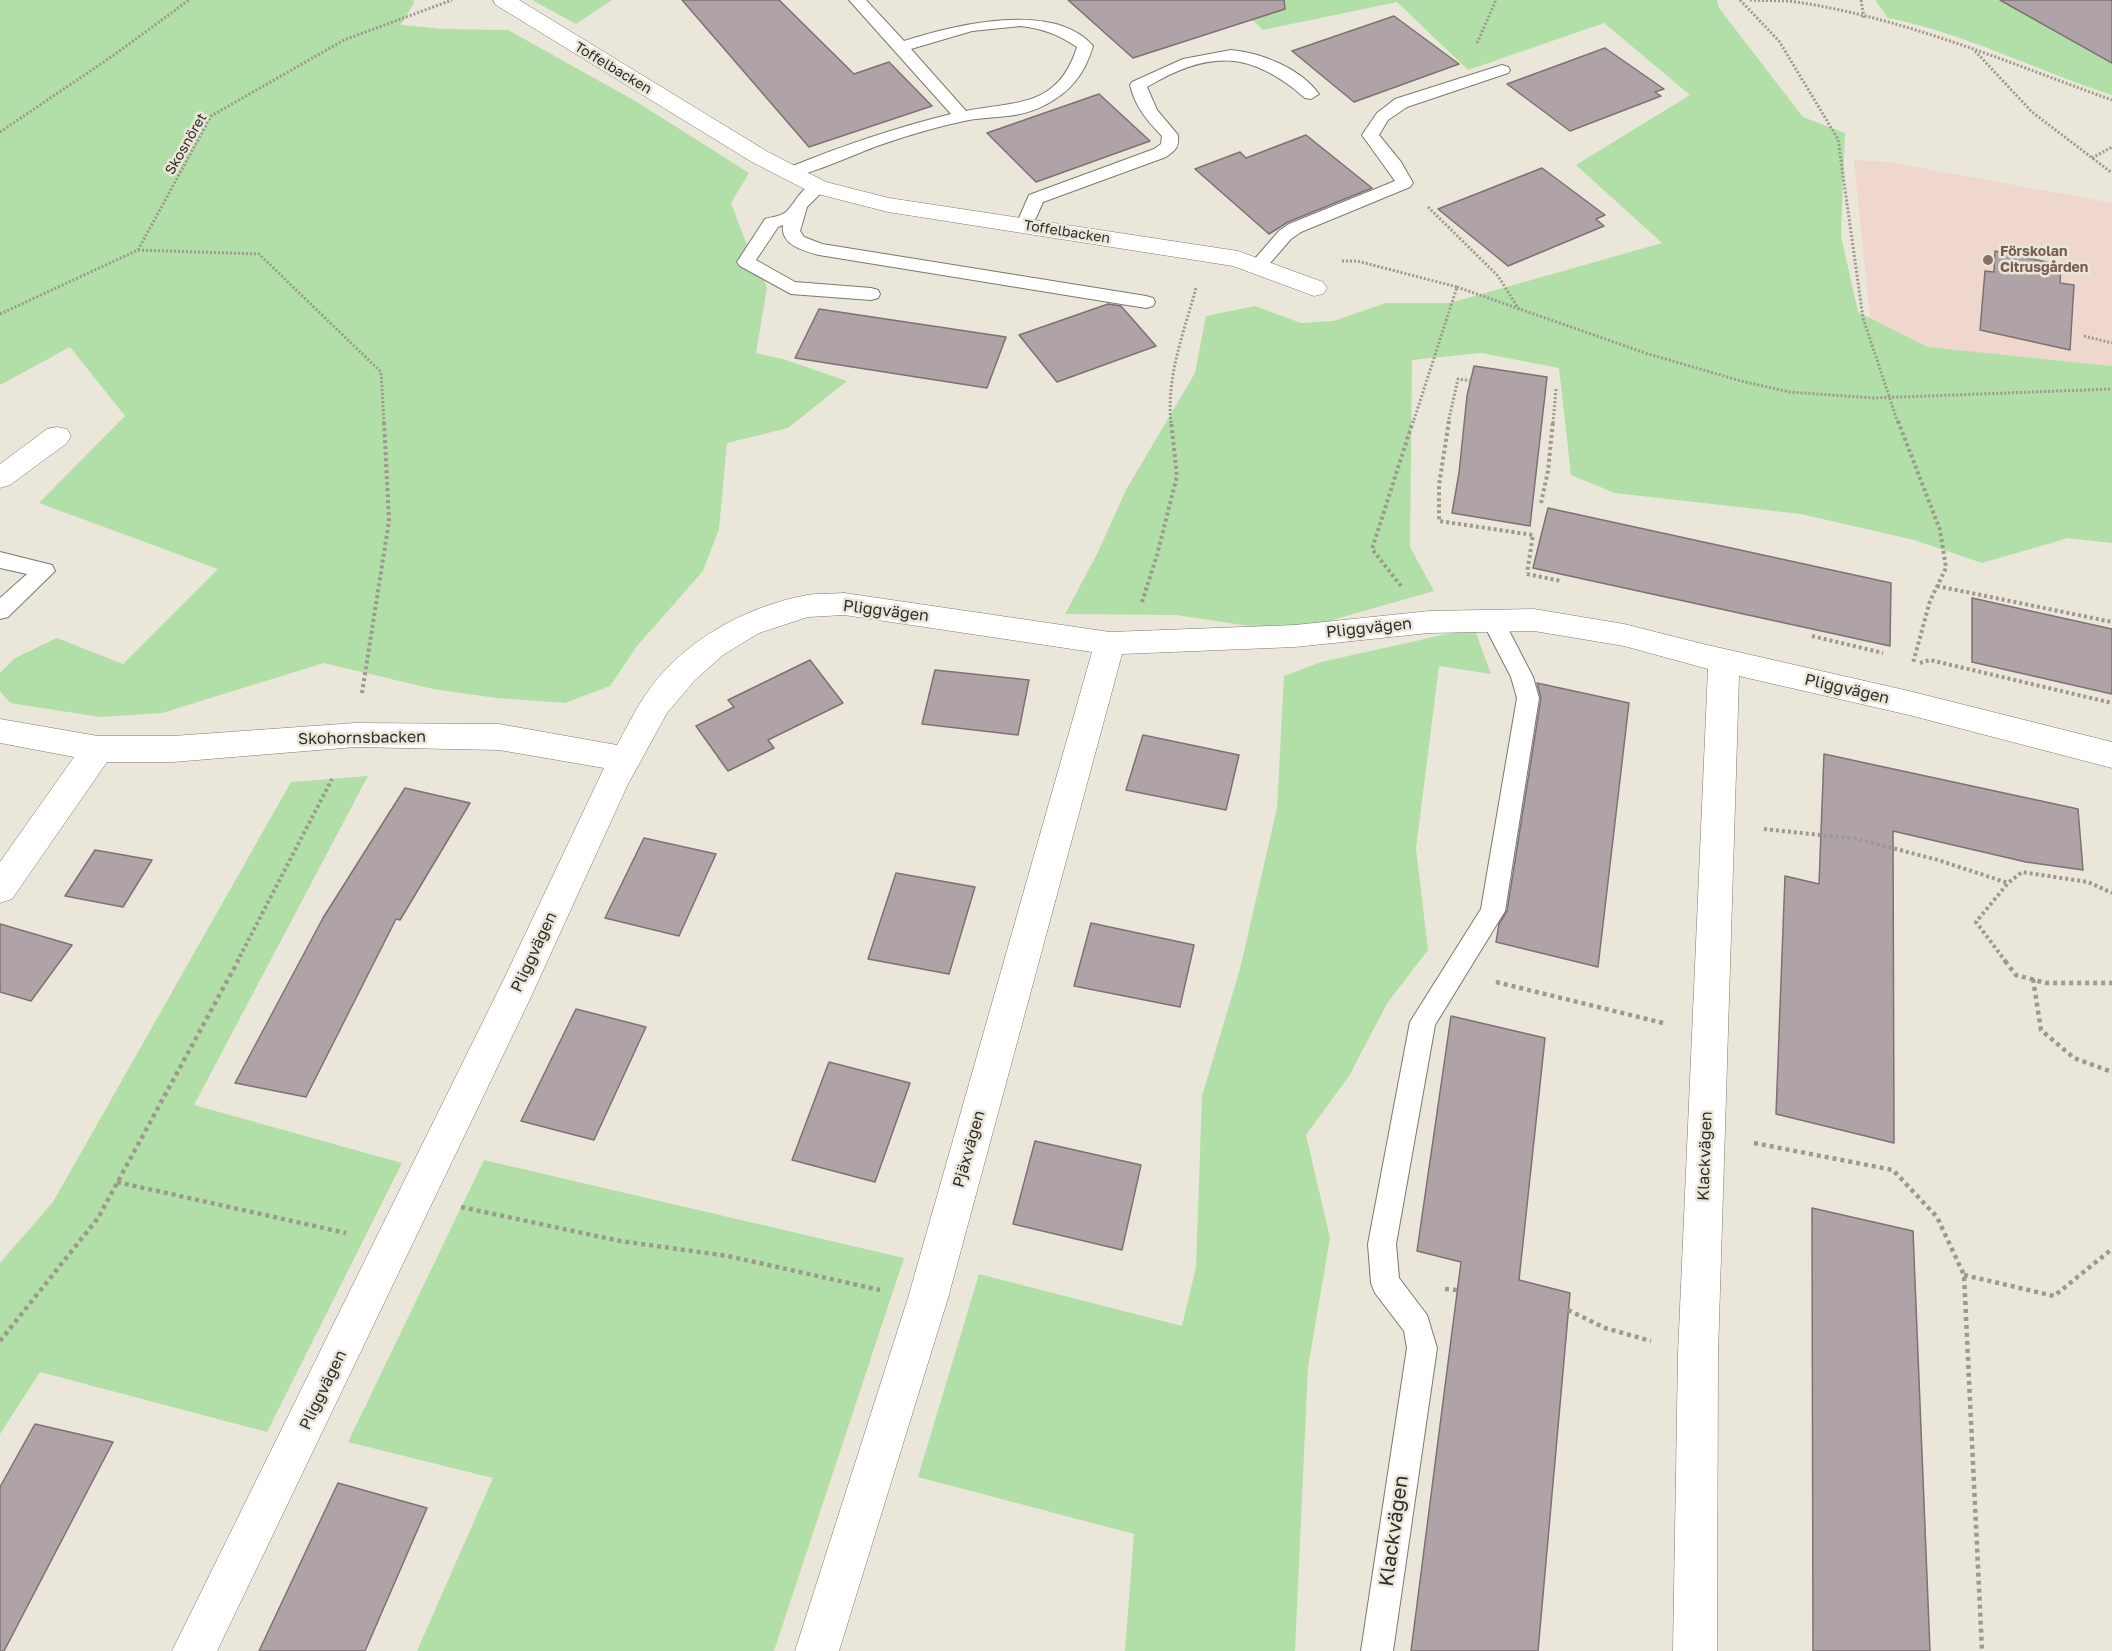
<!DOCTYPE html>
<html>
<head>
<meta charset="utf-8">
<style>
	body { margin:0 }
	canvas { display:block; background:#ebe6da }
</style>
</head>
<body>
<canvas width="2112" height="1651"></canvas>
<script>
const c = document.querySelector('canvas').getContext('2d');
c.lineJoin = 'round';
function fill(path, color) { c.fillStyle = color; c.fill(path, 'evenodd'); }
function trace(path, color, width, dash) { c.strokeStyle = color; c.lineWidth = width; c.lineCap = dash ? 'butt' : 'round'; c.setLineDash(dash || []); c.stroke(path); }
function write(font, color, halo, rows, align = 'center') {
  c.font = font + ' "Golos Text",sans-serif'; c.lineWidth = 5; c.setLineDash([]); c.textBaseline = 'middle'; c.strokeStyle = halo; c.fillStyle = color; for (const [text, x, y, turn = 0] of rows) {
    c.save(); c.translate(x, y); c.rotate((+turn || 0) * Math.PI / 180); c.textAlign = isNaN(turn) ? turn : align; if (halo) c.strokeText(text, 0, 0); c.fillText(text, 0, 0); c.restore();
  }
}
const education = new Path2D(`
	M1854,160l35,2 223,41v163l-184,-19 -58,-29z`);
const green = new Path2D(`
	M0,0h413l1,3 -13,22 42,4 65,1 129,72 112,71 -18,30 14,37 22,47 -11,66 27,6 64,22 -59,47 -61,15 -8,86 -16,42 -66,75 -27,40 -45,17 -68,-5 -64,-9 -109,-26 -162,50 -62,4 -90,-14 -10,-12v-18l15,-15 42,-20 66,26 95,-95 -179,-66 86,-87 -55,-69 -70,38z
	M532,0h80l-36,24z
	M1231,0h486l2,8 84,109 42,16 -4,103 17,76 70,35 184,19v177l-44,-5 -86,25 -68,-23 -113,-26 -186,-21 -44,-18 -12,-107 -78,-15 -69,7 -2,187 24,44 -144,41 -114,-17 -111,-1 32,-60 29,-64 69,-117 11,-57 49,-10 46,17 32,-2 53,-18h64l212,-60 -86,-78 114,-70 -86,-72 -136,47 -71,-68 -134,28z
	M1875,0h157l80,54v41c-75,-24 -147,-62 -224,-77z
	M1474,628l17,46 -52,-8 -23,182 12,102 -40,52 -39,74 -43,59 24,103 -22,129 -13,284h-170l9,-117 -216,-57 61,-203 203,52 14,-59 6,-171 38,-127 37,-161 7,-132 37,-14z
	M368,776l-174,329 208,58 -135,269 -227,-60 -40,62v-171l53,-61 238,-420z
	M484,1160l420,98 -130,393h-357l76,-173 -145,-36z`);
const building = new Path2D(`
	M682,0h97l75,74 35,-12 43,44 -123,41z
	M1068,0h216l1,9 -152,49z
	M2000,0h112v63z
	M1394,16l65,48 -105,38 -62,-51z
	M1605,48l59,41 -9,3 6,4 -91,35 -63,-47z
	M1099,94l51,47 -114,41 -49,-49z
	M1306,135l66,53 -84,34 -19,12 -74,-65 45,-17 6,6z
	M1542,168l63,47 -9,4 8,7 -96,40 -70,-57z
	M1995,251l66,14 -1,18 14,2 -4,65 -90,-20 5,-59 9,1z
	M1108,304l13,2 35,40 -99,36 -38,-47z
	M819,309l187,28 -19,51 -192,-30z
	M1474,366l73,11 -17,149 -78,-13 7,-40 8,-77z
	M1548,508l343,75 -1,63 -357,-78z
	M1972,598l140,31v65l-140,-32z
	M810,660l33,43 -75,37 6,8 -46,23 -32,-45 38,-19 -6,-7z
	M935,670l94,10 -11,55 -96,-11z
	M1537,683l92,20 -31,264 -102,-25 3,-18 8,-13 34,-213z
	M1143,735l96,20 -13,55 -100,-20z
	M1824,754l254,55 5,61 -57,-8 -133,-31 1,312 -118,-29 9,-238 34,8z
	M405,788l65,15 -70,117 -4,-1 -90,178 -71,-14 88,-165z
	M644,838l72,16 -37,82 -74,-18z
	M95,850l57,10 -29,47 -58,-11z
	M896,873l79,14 -26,87 -81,-15z
	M1091,923l103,22 -14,62 -106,-21z
	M0,924l72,21 -41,56 -31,-9z
	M576,1009l70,18 -52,113 -73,-19z
	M1451,1016l94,22 -26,242 51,13 -32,358h-127l50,-389 -44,-11z
	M829,1062l81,21 -35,99 -83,-22z
	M1035,1141l106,24 -19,85 -109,-26z
	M1812,1208l101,23 17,420h-117z
	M35,1424l78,18 -109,209h-4v-164z
	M338,1483l89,25 -62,143h-106z`);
const pathFar2 = new Path2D(`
	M1740,0l39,41 59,98 25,179 35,105
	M1750,0c15,1 31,0 46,2 109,16 213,61 316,98
	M1861,0l3,18
	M1477,43l19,-43
	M1975,51l57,61 80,61
	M0,132l114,-77 75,-55
	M2092,158l20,-11
	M1428,207l70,69 22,35
	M138,250l121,4 122,118 3,51
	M1342,261h15l100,26 -44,136
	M1457,287l188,66 96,28 49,11 84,6 238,-9
	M0,314l138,-64 73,-134 133,-76 108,-40
	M2084,336l28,7
	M1171,423c-5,-46 13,-91 25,-135
	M1448,423l10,-44 13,2
	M1553,423l3,-34`);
const pathFar1 = new Path2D(`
	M1449,421l-10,64v36l94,14 -6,38
	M1898,421l42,109 6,38 -16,33 -17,62
	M1541,503l7,-32 5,-50
	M1527,574l34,7
	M1401,586l-29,-37 41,-128
	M1937,586l175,36
	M1142,602l15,-47 20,-79 -6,-55
	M1812,636l71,17
	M1920,663l10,-3 182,43
	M362,693l27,-172 -5,-100
	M1764,829l94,10 80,21 70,23
	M237,962l95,-183
	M2006,962l-30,-40 32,-39 14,-11 66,10 24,11`);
const path = new Path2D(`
	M2005,961l11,14 30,8h66
	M2033,979l8,51 33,28 38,14
	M1496,982l167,41
	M1754,1143l139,27 44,47 27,58 18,376
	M117,1182l229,51
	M461,1207l159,34 108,15 152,34
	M1964,1275l90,21 58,-47
	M1445,1289l12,1
	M1568,1310l37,18 46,13
	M0,1341l98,-123 140,-257`);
const lane = new Path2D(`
	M849,0h17l38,41c50,-16 150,-41 189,5 -8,27 -22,46 -48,59 -23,13 -50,11 -76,15 -30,6 -60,15 -89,25 -18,6 -81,35 -95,32l-3,-4 3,-4c54,-22 109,-41 166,-55zM1021,26c22,3 37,8 56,21 -19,61 -61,54 -111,64l-55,-62 61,-18z
	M1231,50c31,3 69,18 88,44l-8,5 -6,-1c-55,-48 -96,-48 -158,-11l10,23 21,25c1,12 -2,15 -12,22l-123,45 -12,27h-12l-3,-4 13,-30 125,-46 7,-5 1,-8c-15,-15 -27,-30 -32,-51l2,-3 51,-23z
	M1502,65l6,2 2,3 -2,3 -101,34 -19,13 -9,15 22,27 12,21 -3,4 -109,45 -10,7 -27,31h-12l-3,-4 3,-4 27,-31 10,-7 106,-43 -33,-46 15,-22 18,-14z
	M818,182l6,1 3,4 -20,20 -7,24 4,6 18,7 324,52 7,2 2,4 -2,4 -7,2 -327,-53c-15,-4 -39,-10 -36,-30l-5,2 -22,33 39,22 76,6 7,2 2,4 -2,4 -7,2 -80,-6 -51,-28 -3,-4 28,-43c6,-2 18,-3 22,-8 10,-11 15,-25 31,-29z
	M0,552l52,13 3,6 -47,46 -8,2v-21l27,-24 -27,-6z
	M1492,611l8,2 3,6 30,58 6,21 -34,213 -70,114 -39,219 3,34 28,37 10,33 -44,303h-32l46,-303 -3,-17 -29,-38 -4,-10 -3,-39 42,-222 71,-113 36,-211 -6,-21 -30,-58 3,-6z`);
const street = new Path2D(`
	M493,0h26l249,152 58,30 63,16 349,53 85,31 4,6 -4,6 -9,2 -81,-30 -345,-54 -78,-20 -58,-30 -256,-157z
	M57,427l10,2 4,7 -4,7 -57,42 -10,3v-24l47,-35z
	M844,593l266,39 185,-7 134,-14 105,-2 90,15 79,20 206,47 203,51v26l-203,-53 -170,-39 -21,678 -1,297h-44l5,-297 30,-685 -84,-23 -90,-15 -105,2 -134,14 -173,7 -174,644 -109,353h-44l113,-353 184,-646 -248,-37 -36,2 -49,16 -36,22 -28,25 -28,33 -39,71 -98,215 -313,652h-45l332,-672 100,-211 -105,-18 -144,-3 -182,15h-66l-95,137 -12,4v-41l74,-105 -74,-14v-24l98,17h75l182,-13 144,1 118,21c9,-16 17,-33 27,-48 36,-55 100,-90 163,-102 12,-2 25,-1 37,-2z`);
const markers = [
	[1988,260,6,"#8d6e63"]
];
const farStreetnames = [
	["Toffelbacken",613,68,31],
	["Skosnöret",186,144,-60],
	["Toffelbacken",1067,232,9]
];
const farEducationnames = [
	["Förskolan",2000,252],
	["Citrusgården",2000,268]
];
const streetNames = [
	["Pliggvägen",886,611,7],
	["Pliggvägen",1369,628,-6],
	["Pliggvägen",1847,689,13],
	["Skohornsbacken",362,738,-1],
	["Pliggvägen",534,952,-65],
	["Pjäxvägen",969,1149,-74],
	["Klackvägen",1705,1156,-88],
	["Pliggvägen",323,1390,-64]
];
const nearStreetnames = [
	["Klackvägen",1394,1531,-82]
];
fill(education, '#efd7ce');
fill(green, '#b2dfa7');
fill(building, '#b0a3a8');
trace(building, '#7d7176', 1.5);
trace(lane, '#7d796e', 2);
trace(street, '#7d796e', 1);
trace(pathFar2, '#9d9990', 3, [2, 2]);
trace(pathFar1, '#9d9990', 4, [3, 3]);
trace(path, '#9d9990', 4.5, [4, 4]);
fill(lane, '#fff');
fill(street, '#fff');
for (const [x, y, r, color] of markers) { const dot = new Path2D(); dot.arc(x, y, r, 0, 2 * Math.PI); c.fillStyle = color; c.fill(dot); trace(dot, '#ebe6da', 2); }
write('14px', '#2f2d28', '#ebe6da', farStreetnames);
write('bold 14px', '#785e54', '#ebe6da', farEducationnames, 'left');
write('16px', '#2f2d28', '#ebe6da', streetNames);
write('20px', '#2f2d28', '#ebe6da', nearStreetnames);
</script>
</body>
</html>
